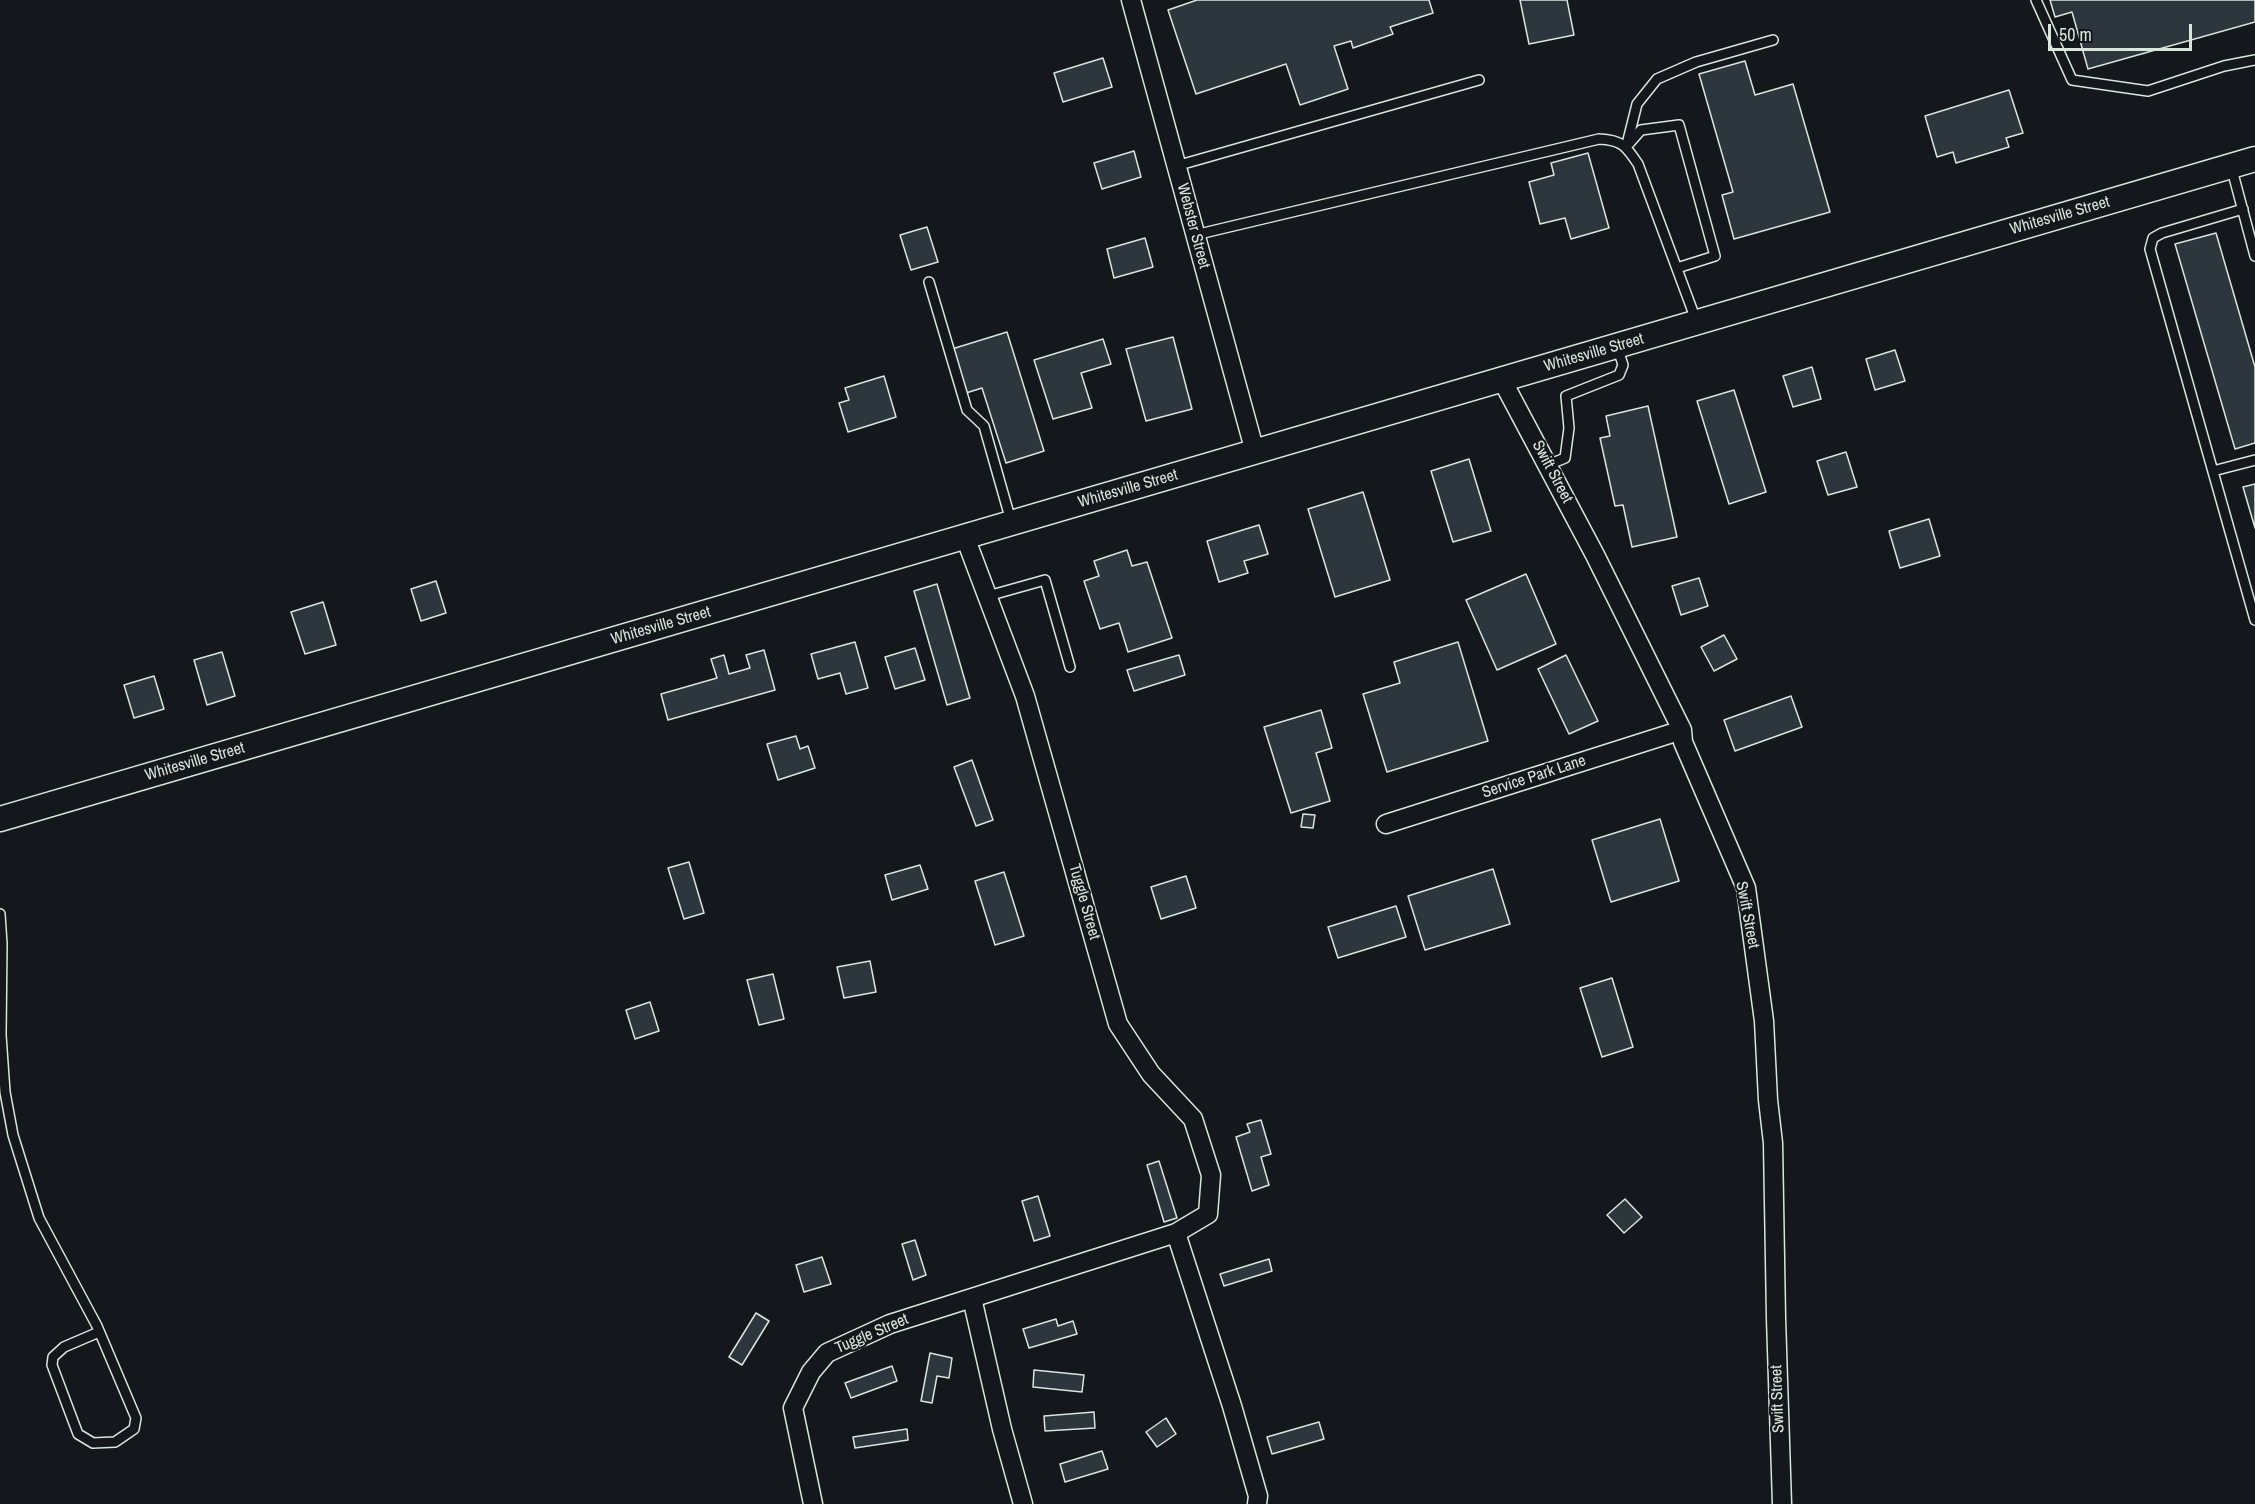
<!DOCTYPE html>
<html>
<head>
<meta charset="utf-8">
<style>
	body { margin:0 }
	#map { position:relative; width:2255px; height:1504px; overflow:hidden; background:#14181c; font-family:"Archivo Narrow",sans-serif }
	canvas { display:block }
	.scale { position:absolute; left:2048px; top:24px; width:144px; height:27px; box-sizing:border-box; border:3px solid #d8e6dc; border-top:0; padding-left:8px; font-size:18px; line-height:21px; white-space:nowrap; color:#d8e6dc; -webkit-text-stroke:4px #14181c; paint-order:stroke }
</style>
</head>
<body>
<div id="map">
<canvas width="2255" height="1504"></canvas>
<div class="scale">50 m</div>
</div>
<script>
const c = document.querySelector('canvas').getContext('2d');
c.lineJoin = 'round';
function fill(path, color) { c.fillStyle = color; c.fill(path, 'evenodd'); }
function trace(path, color, width, dash) { c.strokeStyle = color; c.lineWidth = width; c.lineCap = dash ? 'butt' : 'round'; c.setLineDash(dash || []); c.stroke(path); }
function write(font, color, halo, rows, align = 'center') {
  c.font = font + ' "Archivo Narrow",sans-serif'; c.lineWidth = 4.5; c.setLineDash([]); c.textBaseline = 'middle'; c.strokeStyle = halo; c.fillStyle = color; for (const [text, x, y, turn = 0] of rows) {
    c.save(); c.translate(x, y); c.rotate((+turn || 0) * Math.PI / 180); c.textAlign = isNaN(turn) ? turn : align; if (halo) c.strokeText(text, 0, 0); c.fillText(text, 0, 0); c.restore();
  }
}
const building = new Path2D(`
	M1197,0h232l4,13 -43,14 3,7 -40,14 -2,-7 -17,5 14,43 -48,16 -14,-41 -90,30 -28,-84z
	M1520,0h47l7,35 -45,9z
	M2050,0h205v22l-167,47 -16,-57 -17,5z
	M1103,58l9,29 -49,15 -9,-29z
	M1745,61l10,34 38,-11 37,128 -96,27 -12,-44 11,-3 -34,-118z
	M2009,90l14,43 -17,5 3,9 -53,16 -3,-11 -16,5 -12,-41z
	M1134,151l7,26 -39,12 -8,-26z
	M1588,153l21,75 -38,11 -6,-21 -25,6 -11,-42 25,-7 -3,-12z
	M927,227l11,35 -27,8 -11,-35z
	M2216,233l39,134v76l-20,6 -60,-205z
	M1145,238l8,29 -39,11 -7,-29z
	M1007,332l37,119 -38,12 -24,-75 -16,5 -14,-44z
	M1173,337l19,72 -46,12 -20,-72z
	M1103,339l8,25 -30,9 11,35 -39,11 -19,-59z
	M1895,350l10,31 -30,9 -9,-31z
	M1812,367l9,32 -28,8 -10,-31z
	M884,376l12,41 -48,15 -9,-29 10,-3 -4,-12z
	M1734,390l32,102 -37,12 -32,-103z
	M1648,406l29,131 -45,10 -9,-42 -8,1 -15,-68 10,-2 -4,-20z
	M1846,452l11,35 -29,8 -11,-34z
	M1469,459l22,72 -38,11 -22,-71z
	M2255,484v44l-12,-41z
	M1363,492l27,88 -55,17 -27,-88z
	M1929,519l11,37 -40,12 -11,-37z
	M1259,525l9,29 -24,7 4,12 -29,9 -12,-41z
	M1127,550l5,16 15,-4 25,76 -44,14 -9,-29 -19,6 -16,-48 15,-5 -5,-15z
	M1526,574l30,70 -59,26 -31,-70z
	M1699,578l9,28 -27,9 -9,-29z
	M436,581l10,32 -25,8 -10,-32z
	M937,584l33,114 -23,7 -33,-114z
	M323,602l13,43 -31,9 -14,-42z
	M1724,635l13,24 -23,12 -13,-24z
	M855,642l13,46 -22,6 -6,-21 -22,6 -7,-25z
	M1458,642l30,99 -101,31 -24,-78 37,-11 -6,-21z
	M915,648l10,32 -30,9 -10,-32z
	M764,650l11,40 -107,30 -7,-26 56,-16 -6,-19 13,-4 5,19 21,-6 -4,-13z
	M222,652l13,44 -28,9 -13,-45z
	M1179,655l6,20 -51,16 -7,-21z
	M1566,655l32,66 -29,13 -31,-65z
	M154,676l10,33 -30,9 -10,-33z
	M1791,696l11,31 -67,24 -11,-31z
	M1321,710l11,38 -16,5 14,48 -39,12 -27,-86z
	M796,736l4,13 8,-3 7,22 -37,12 -11,-36z
	M972,760l21,60 -17,6 -22,-59z
	M1303,814l12,1 -2,13 -12,-1z
	M1660,819l19,62 -68,21 -19,-62z
	M689,862l15,51 -20,6 -16,-51z
	M920,865l8,24 -36,11 -7,-25z
	M1493,869l17,55 -85,26 -17,-54z
	M1004,872l20,64 -29,9 -20,-64z
	M1186,876l10,32 -35,11 -10,-32z
	M1396,906l10,31 -68,21 -10,-31z
	M870,961l6,31 -32,6 -7,-31z
	M773,974l11,45 -25,6 -12,-45z
	M1612,978l21,69 -31,10 -22,-69z
	M650,1002l9,29 -24,8 -9,-29z
	M1261,1120l10,34 -10,3 8,28 -17,6 -16,-54 14,-5 -3,-8z
	M1159,1161l18,57 -13,4 -17,-57z
	M1038,1196l12,40 -16,5 -12,-40z
	M1625,1199l17,18 -18,16 -17,-18z
	M915,1240l11,35 -13,5 -11,-36z
	M822,1257l9,27 -27,8 -8,-27z
	M1269,1259l3,12 -48,15 -4,-12z
	M756,1313l13,8 -27,44 -13,-8z
	M1056,1319l2,7 15,-5 4,13 -48,14 -6,-19z
	M930,1353l22,5 -3,20 -12,-2 -5,27 -11,-2z
	M892,1366l5,15 -46,17 -6,-15z
	M1034,1370l50,5 -2,17 -49,-5z
	M1094,1412l1,16 -50,3 -1,-15z
	M1166,1418l10,16 -19,13 -11,-15z
	M1319,1422l5,17 -52,15 -5,-17z
	M907,1429l1,11 -53,8 -2,-11z
	M1102,1451l6,18 -43,13 -5,-18z`);
const lane = new Path2D(`
	M2036,0l36,80 76,11 76,-25 31,-6
	M1627,144l10,-40 20,-25 39,-17 77,-22
	M1626,147l15,-17 38,-5 36,131 -38,12
	M1176,166l303,-86
	M2231,166l24,90
	M2243,209l-81,24 -9,5 -3,11 105,371
	M1195,235l404,-96c23,1 27,7 39,25l58,156
	M929,282l38,128 17,16 27,95
	M1548,465l17,-7 4,-30 -3,-32 53,-21 4,-10 -6,-19
	M2213,471l42,-11
	M988,596l57,-16 25,87
	M0,914l2,30 -1,91 4,57 8,43 26,83 58,108 39,92 -2,11 -19,13 -22,1 -15,-9 -26,-69 1,-8 11,-10 35,-15`);
const street = new Path2D(`
	M1131,0l124,452
	M1502,380l93,175 87,175 1,12 63,146 18,133 4,79 5,43 3,175 6,186
	M1386,824l296,-94
	M1176,1233l56,173 26,90 -1,8
	M972,1298l30,131 21,75
	M813,1504l-20,-96 18,-36 16,-19 63,-29 286,-91 32,-19 3,-39 -18,-56 -42,-45 -33,-50 -93,-328 -60,-159`);
const secondary = new Path2D(`
	M0,819l2255,-660`);
const streetNames = [
	["Whitesville Street",2060,216,-16],
	["Webster Street",1193,226,75],
	["Whitesville Street",1594,353,-16],
	["Swift Street",1552,472,62],
	["Whitesville Street",1128,489,-16],
	["Whitesville Street",661,626,-16],
	["Whitesville Street",195,762,-16],
	["Service Park Lane",1534,777,-18],
	["Tuggle Street",1084,902,74],
	["Swift Street",1747,915,79],
	["Tuggle Street",872,1334,-23],
	["Swift Street",1778,1399,-92]
];
fill(building, '#2c363c');
trace(building, '#d8e6dc', 1.5);
trace(lane, '#d8e6dc', 12);
trace(street, '#d8e6dc', 21);
trace(secondary, '#d8e6dc', 27);
trace(lane, '#14181c', 9);
trace(street, '#14181c', 18);
trace(secondary, '#14181c', 24);
write('16px', '#d8e6dc', '#14181c', streetNames);
</script>
</body>
</html>
